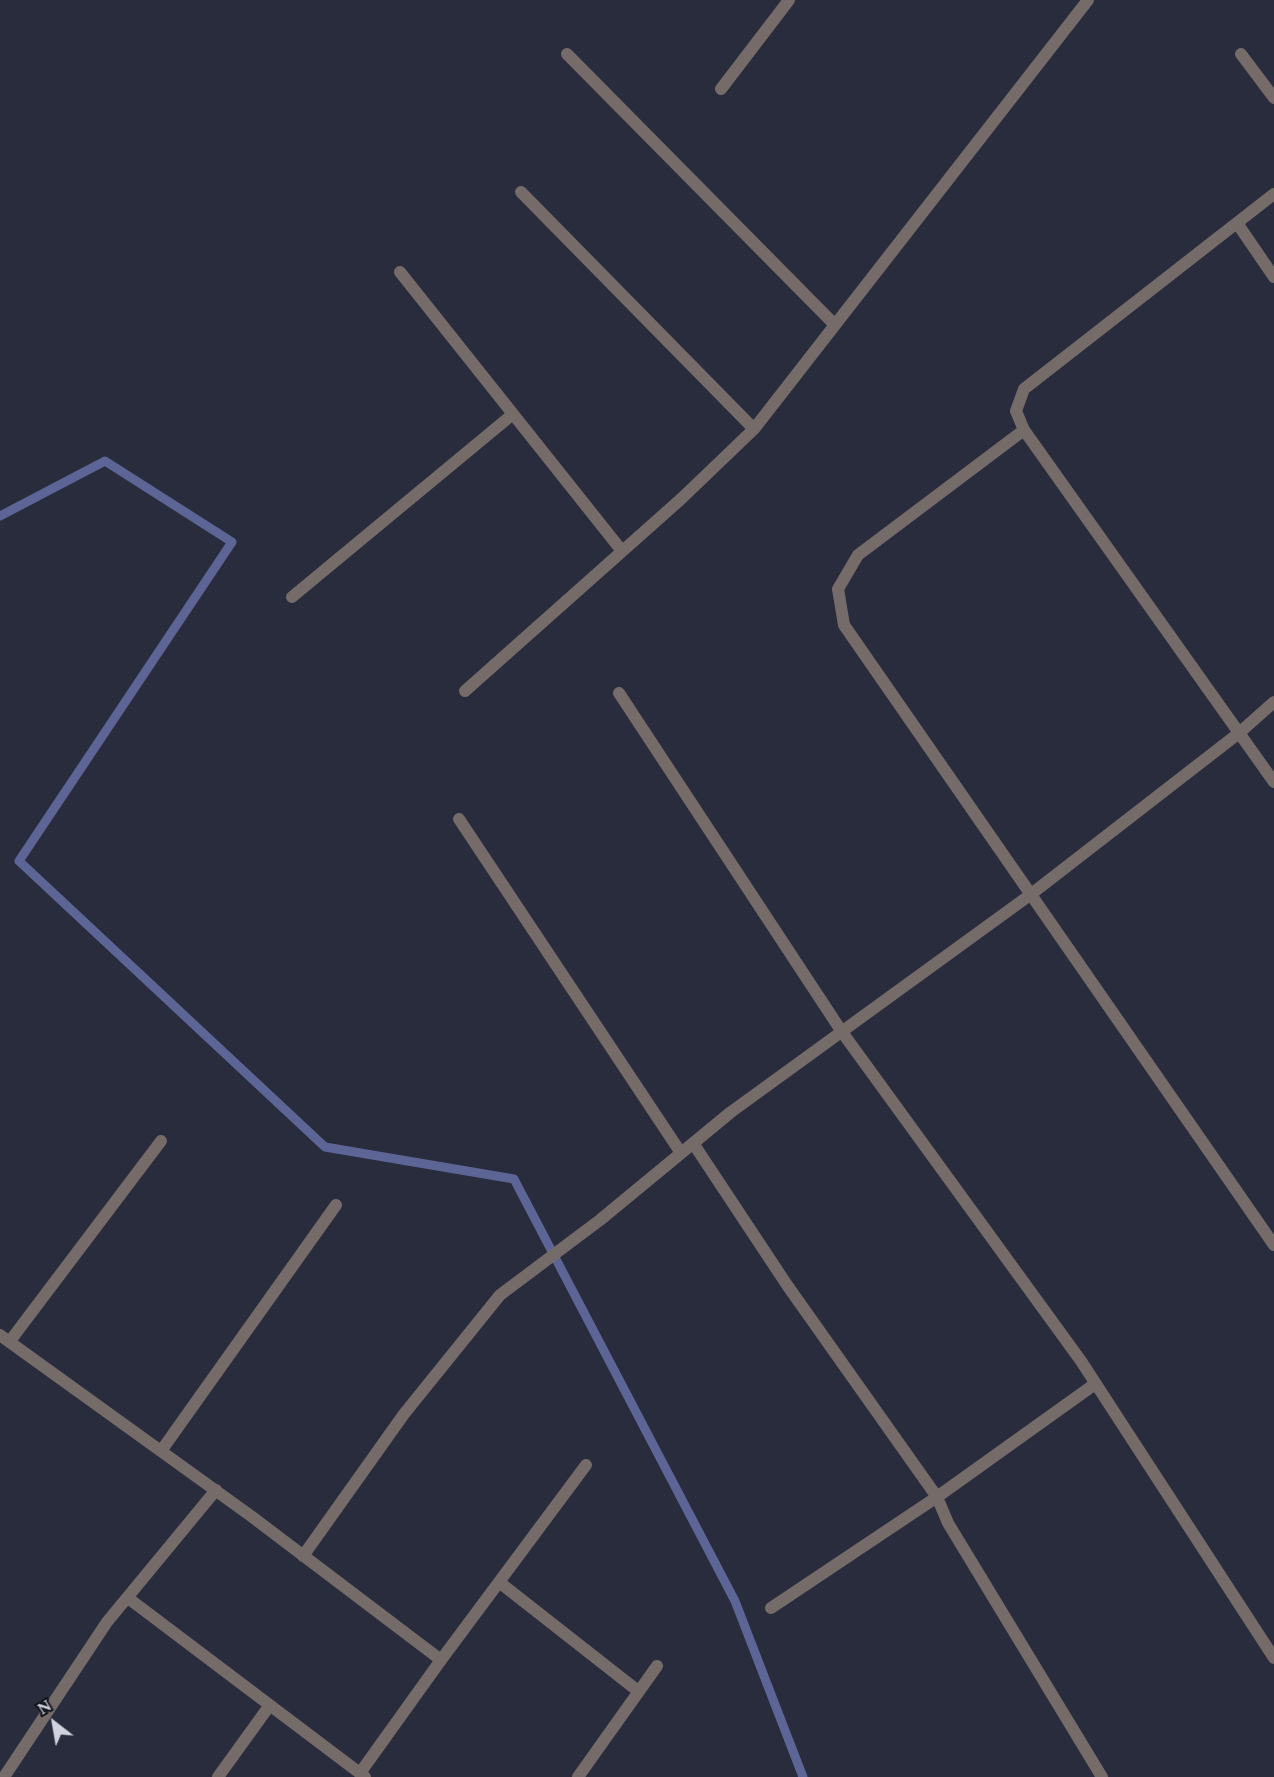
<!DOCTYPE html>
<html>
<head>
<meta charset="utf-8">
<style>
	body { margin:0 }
	#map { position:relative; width:1274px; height:1777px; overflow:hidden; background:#282c3d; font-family:Spectral,serif }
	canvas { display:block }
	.north { position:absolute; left:24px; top:1693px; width:60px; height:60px; -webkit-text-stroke:4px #13151d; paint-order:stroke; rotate:329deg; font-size:16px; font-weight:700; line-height:24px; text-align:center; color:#d0d3de }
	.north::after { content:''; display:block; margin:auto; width:21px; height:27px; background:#d0d3de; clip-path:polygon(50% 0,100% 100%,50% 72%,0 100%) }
</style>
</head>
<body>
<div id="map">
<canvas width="1274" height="1777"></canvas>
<div class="north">N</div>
</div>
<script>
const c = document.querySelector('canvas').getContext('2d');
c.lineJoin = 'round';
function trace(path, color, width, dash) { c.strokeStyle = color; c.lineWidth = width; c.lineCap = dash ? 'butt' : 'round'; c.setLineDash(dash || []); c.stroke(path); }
const stream = new Path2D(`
	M0,516l105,-55 127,81 -213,319 306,286 189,32 221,422 68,176`);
const minor = new Path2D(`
	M567,54l268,271
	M1241,54l33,44
	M721,89l68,-89
	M521,192l233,237
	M1274,194l-250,195 -8,22 8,19 250,352
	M1237,223l37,54
	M400,272l222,279
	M1024,430l-166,125 -20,34 6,36 430,620
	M292,597l221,-183
	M465,691l216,-192 73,-70 334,-429
	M619,693l223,339 239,329 193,297
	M459,819l222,334
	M693,1143l94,142 150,212 11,26 154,254
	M0,1335l251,181 190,144
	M10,1341l151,-200
	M161,1451l175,-246
	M303,1556l101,-142 96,-119 100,-75 131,-108 299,-217 209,-162 35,-31
	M499,1582l139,109
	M128,1598l237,179
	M771,1608l166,-111 158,-113
	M360,1773l81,-113 145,-195
	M4,1777l103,-155 109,-132
	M218,1777l52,-72
	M578,1777l79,-111`);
trace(stream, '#5c6596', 9);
trace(minor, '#756b68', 12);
</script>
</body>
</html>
